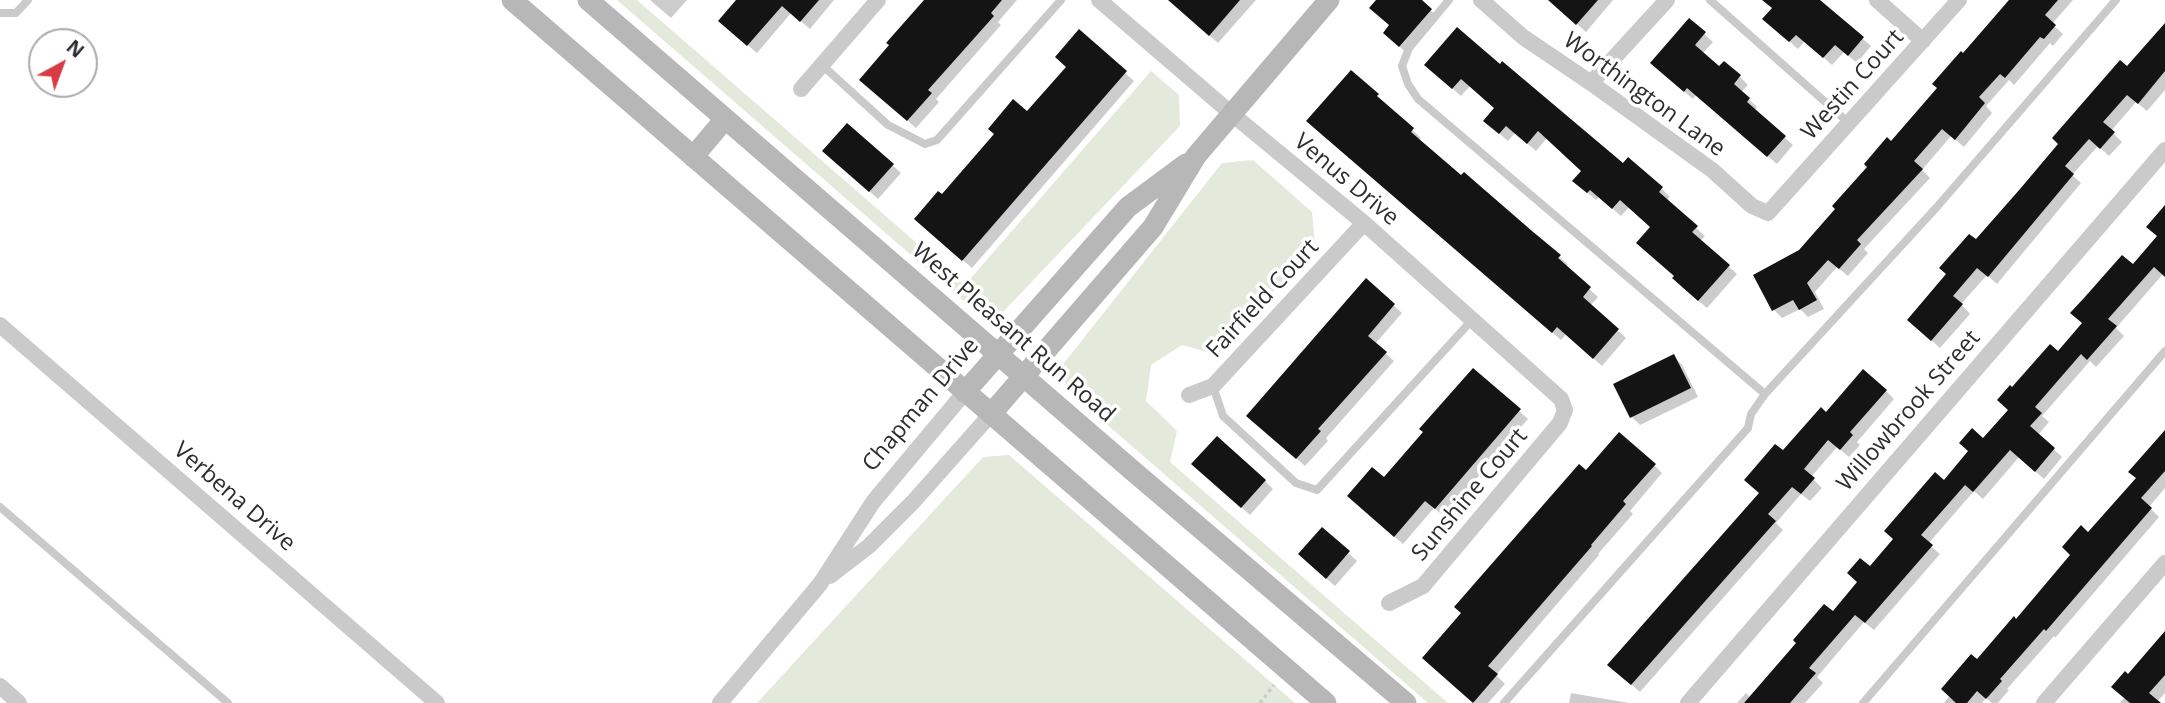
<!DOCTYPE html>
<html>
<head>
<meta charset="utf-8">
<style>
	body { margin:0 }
	#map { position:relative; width:2165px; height:703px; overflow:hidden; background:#fff; font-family:"Open Sans",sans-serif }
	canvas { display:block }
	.north { position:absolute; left:28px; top:28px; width:70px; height:70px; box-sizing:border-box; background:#fff; border:2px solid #ababab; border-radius:50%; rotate:41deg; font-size:19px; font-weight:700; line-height:28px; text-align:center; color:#2d2d2d }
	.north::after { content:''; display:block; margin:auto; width:24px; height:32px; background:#d73c45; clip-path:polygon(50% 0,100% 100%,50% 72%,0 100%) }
</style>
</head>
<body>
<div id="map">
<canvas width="2165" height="703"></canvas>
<div class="north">N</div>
</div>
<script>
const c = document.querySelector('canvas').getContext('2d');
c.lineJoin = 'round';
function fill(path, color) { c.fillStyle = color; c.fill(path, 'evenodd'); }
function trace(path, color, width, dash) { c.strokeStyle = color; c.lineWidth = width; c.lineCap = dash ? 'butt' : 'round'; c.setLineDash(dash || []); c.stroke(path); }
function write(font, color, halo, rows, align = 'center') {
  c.font = font + ' "Open Sans",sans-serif'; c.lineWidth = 7; c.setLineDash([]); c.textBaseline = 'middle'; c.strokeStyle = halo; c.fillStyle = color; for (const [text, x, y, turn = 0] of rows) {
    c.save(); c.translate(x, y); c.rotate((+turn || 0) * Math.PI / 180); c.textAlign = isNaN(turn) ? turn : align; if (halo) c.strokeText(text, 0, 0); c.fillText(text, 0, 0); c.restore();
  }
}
const green = new Path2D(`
	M617,0h20l328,285 186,-214 28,24 1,31 -177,186 -24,2z
	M1253,160l59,52 3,31 -97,112 -36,-10 -31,20 -5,36 31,30 -7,31 278,241h-20l-362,-314 -2,-26 158,-200z
	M1009,455l286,248h-538l226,-246z`);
const shadow = new Path2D(`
	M650,0h37l-16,18z
	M739,0h95l-24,29 -19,-16 -34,40 -28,-24z
	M926,0h91l-19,22 3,3 -65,74 3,3 -23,26 -46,-40z
	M1169,0h87l-38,43z
	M1379,0h40l20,18 -31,36 -15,-13 -2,-15z
	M1550,0h63l-27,32z
	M1764,0h54l53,46 -14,17 -13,-11 -12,13 -27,-24 -7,8 -25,-22 1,-18z
	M2009,0h64l-21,24 11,10 -10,12 -3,-3 -36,42 -5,-5 -23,26 6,7 -28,34 -13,-11 -29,34 8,8 -66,71 4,4 -20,23 -11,-9 -22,25 9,17 -16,8 -8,-8 -18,9 -8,-8 -19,-34 45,-25 139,-163 24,-32 44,-50 -2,-2z
	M1689,20l24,22 -11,12 17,15 21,8 8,8 -7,7 16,15 -3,4 39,34 -16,19 -81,-69 -3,4 -33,-28z
	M2165,25v65l-18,21 -11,-9 -25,29 11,11 -13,14 -11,-10 -26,29 9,8 -84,101 -10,-9 -26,29 9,10 -30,34 -22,-20 58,-86z
	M1458,30l165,136 5,-6 34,29 8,8 -4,4 39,35 -5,5 37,33 -30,34 -25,-21 -30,-60 -23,-20 -8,9 -22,-19 -3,3 -13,-11v-18l-36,-33 -11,13 -21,-18 -7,8 -14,-12 2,-20 -26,-23 -9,10 -26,-23z
	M1079,32l55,49 -162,187 -47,-41 17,-31 54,-62 31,-20 40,-47z
	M1351,72l70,66 -3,3 141,115 9,9 -3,2 33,30 -8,9 36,32 -24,28 -36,-32 -5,6 -244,-211z
	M833,159l59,6 9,8 -23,26z
	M2165,219v57l-2,-2 -47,54 8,8 -28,31 -6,-6 -48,55 7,6 -11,13 24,22 -18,22 -25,-22 -36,42 -9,-8 -46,53 12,10 -66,76 -10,-8 -47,55 6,6 -18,20h-68l9,-10 5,5 82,-85 111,-131 65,-72 3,-21 46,-36 101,-116z
	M1366,281l36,32 -27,31 19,17 -68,77 2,3 -23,25 -48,-42z
	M1674,357l8,8 16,32 -58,28 -8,-8z
	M1473,370l55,49 -84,97 -10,-8 -31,36 -46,-40 27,-24 41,-47z
	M1886,391l8,8 -37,43 3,3 -11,12 -12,-10 -26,30 11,11 -12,13 -9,-7 -25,29 7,7 -143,162 -22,-19 142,-180 66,-79z
	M2165,437v51l-16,19 10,10 -104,121 -1,-2 -47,53 2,1 -11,13h-6l-6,-5 -4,5h-38l33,-42 39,-40 121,-143z
	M1654,465l8,8 -32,38 3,3 -35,40 1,1 -103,120 9,9 -17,19h-13l-43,-37 31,-52 124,-142z
	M1202,472l63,9 8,8 -23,26z
	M1322,529l35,32 -22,25 -27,-24z
	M2165,633v60l-8,9 1,1h-38l5,-6 3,-21z
	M1571,693l58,10h-60z`);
const building = new Path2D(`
	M736,0h83l-19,22 -18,-16 -35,40 -29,-25z
	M924,0h78l-11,13 3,3 -66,74 4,3 -25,28 -48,-41 30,-35 -3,-2z
	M1168,0h72l-31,36z
	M1376,0h46l10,9 -33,38 -16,-14 6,-8 -20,-17z
	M1548,0h50l-22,25z
	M1762,0h58l44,37 -16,19 -13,-11 -12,13 -27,-23 -7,7 -27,-23 10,-11z
	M2009,0h49l-13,15 11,10 -12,14 -4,-2 -35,41 -5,-4 -21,23 6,6 -30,37 -13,-11 -28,32 9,8 -66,71 4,4 -22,25 -11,-9 -21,23 10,17 -18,10 -6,-10 -21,11 -19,-36 46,-25 36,-41 -3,-3 35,-39 -3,-3 23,-27 4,4 46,-53 -5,-4 29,-33 2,2z
	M1689,18l17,14 -11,13 24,21 5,-5 17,14 -7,9 16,14 -3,4 39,34 -19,21 -80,-69 -3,4 -34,-29z
	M2165,23v48l-27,33 -11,-9 -24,27 12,10 -15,17 -11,-10 -24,27 9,8 -86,103 -11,-9 -24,28 10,8 -32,37 -24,-21 39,-46 -7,-6 30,-34 7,5 44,-50 38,-45 -6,-6 68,-78 7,6z
	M1457,27l43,37 2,-3 121,102 5,-6 35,30 -4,5 39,34 -6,6 38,33 -32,36 -26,-23 2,-2 -38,-33 14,-16 -30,-27 -8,9 -22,-19 -3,3 -15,-12 9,-10 -43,-40 -11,13 -21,-18 -7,8 -16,-13 11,-13 -33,-29 -9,10 -28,-24z
	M1079,29l48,42 -165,190 -48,-42 24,-28 4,3 52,-60 -6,-5 25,-30 14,12 39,-44 -11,-10z
	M1351,70l28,24 -2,2 37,32 -3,4 50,43 3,-3 68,59 29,24 -3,3 33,29 -8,10 36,32 -26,30 -36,-32 -5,6 -246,-212z
	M847,123l47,41 -25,28 -47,-41z
	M2165,205v72l-11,-10 -46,52 9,7 -30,34 -6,-6 -46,53 7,6 -12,13 25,22 -20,24 -25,-22 -37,42 -8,-7 -44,50 12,10 -68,78 -10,-8 -46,53 7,5 -26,30h-46l52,-60 -3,-3 31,-36 9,7 24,-29 -10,-9 13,-15 10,8 23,-27 -9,-8 51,-59 9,8 24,-29 -9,-8 13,-15 11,10 25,-28 -11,-10 13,-15 2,2 38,-43 8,7 24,-28 -12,-10 14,-15 38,-43 11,9 24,-28 -11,-9z
	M1366,278l29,26 -27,32 19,16 -69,77 3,2 -25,28 -50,-43z
	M1674,354l17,34 -61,30 -17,-34z
	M1473,368l48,41 -86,100 -10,-8 -31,36 -47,-41 25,-29 12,10 39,-45 -4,-3z
	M1863,369l24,21 -37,42 3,3 -13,15 -12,-10 -24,29 11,9 -14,16 -9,-7 -24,27 8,7 -145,164 -24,-20 152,-172 -15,-13 31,-36 8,6 38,-43 5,5z
	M2165,430v41l-24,27 11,10 -106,123 -2,-2 -44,50 2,2 -16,18 -9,-8 -10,12h-11l-15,-14 30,-35 6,5 37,-43 2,3 54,-64 -8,-8 19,-22 7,7 48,-54 -8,-6z
	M1619,432l37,32 -33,37 3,3 -35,41 1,1 -104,120 10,8 -25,29 -51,-45 39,-45 -7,-6 90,-103 35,-40 7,6z
	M1217,436l49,44 -25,28 -50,-44z
	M1322,527l28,24 -24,28 -28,-25z
	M2165,631v44l-16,18 12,10h-31l-19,-16 14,-16 3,3z`);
const path = new Path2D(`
	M1260,703l14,-18`);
const lane = new Path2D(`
	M1449,0l-40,48 -7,18 6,18 10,15 347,295
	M1710,0l139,123
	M0,13h16l12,-13
	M822,65l66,60 37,19 12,-4 124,-140
	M1213,386l10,30 73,67 21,7 155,-170
	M0,507l228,196
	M1504,703l244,-275 3,-14 14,-20 171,-186 180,-208
	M1863,703l302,-352`);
const street = new Path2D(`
	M1099,0l133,114 132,109 197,176 4,11 -5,13 -137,163 -34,17
	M1481,0l42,37 68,46 121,87 40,36 16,7 191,-213
	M1877,0l46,41
	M1591,83l76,-83
	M801,89l77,-89
	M0,325l437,378
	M1189,395l24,-9 151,-163
	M830,576l39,-30 44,-44 78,-88
	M0,686l19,17
	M720,703l100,-119 53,-82 92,-110
	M1688,703l477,-553
	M2044,703l121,-140`);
const secondary = new Path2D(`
	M512,0l814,703
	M588,0l545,471 273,232
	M693,157l32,-38
	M965,392l163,-185 58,-43
	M991,414l162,-187 43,-71 133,-156`);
const streetNames = [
	["Westin Court",1853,85,-48],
	["Worthington Lane",1644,95,36],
	["Venus Drive",1346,180,40],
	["Fairfield Court",1263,299,-47],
	["West Pleasant Run Road",1013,333,41],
	["Chapman Drive",921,405,-50],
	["Willowbrook Street",1909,411,-49],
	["Sunshine Court",1470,495,-50],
	["Verbena Drive",234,497,41]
];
fill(green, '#e3eadc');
fill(shadow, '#0003');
fill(building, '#141414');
trace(path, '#cacaca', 3.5, [3.5, 3.5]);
trace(lane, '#cacaca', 8);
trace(street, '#cacaca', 16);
trace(secondary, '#b7b7b7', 21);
write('23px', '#2d2d2d', '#fff', streetNames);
</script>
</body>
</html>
